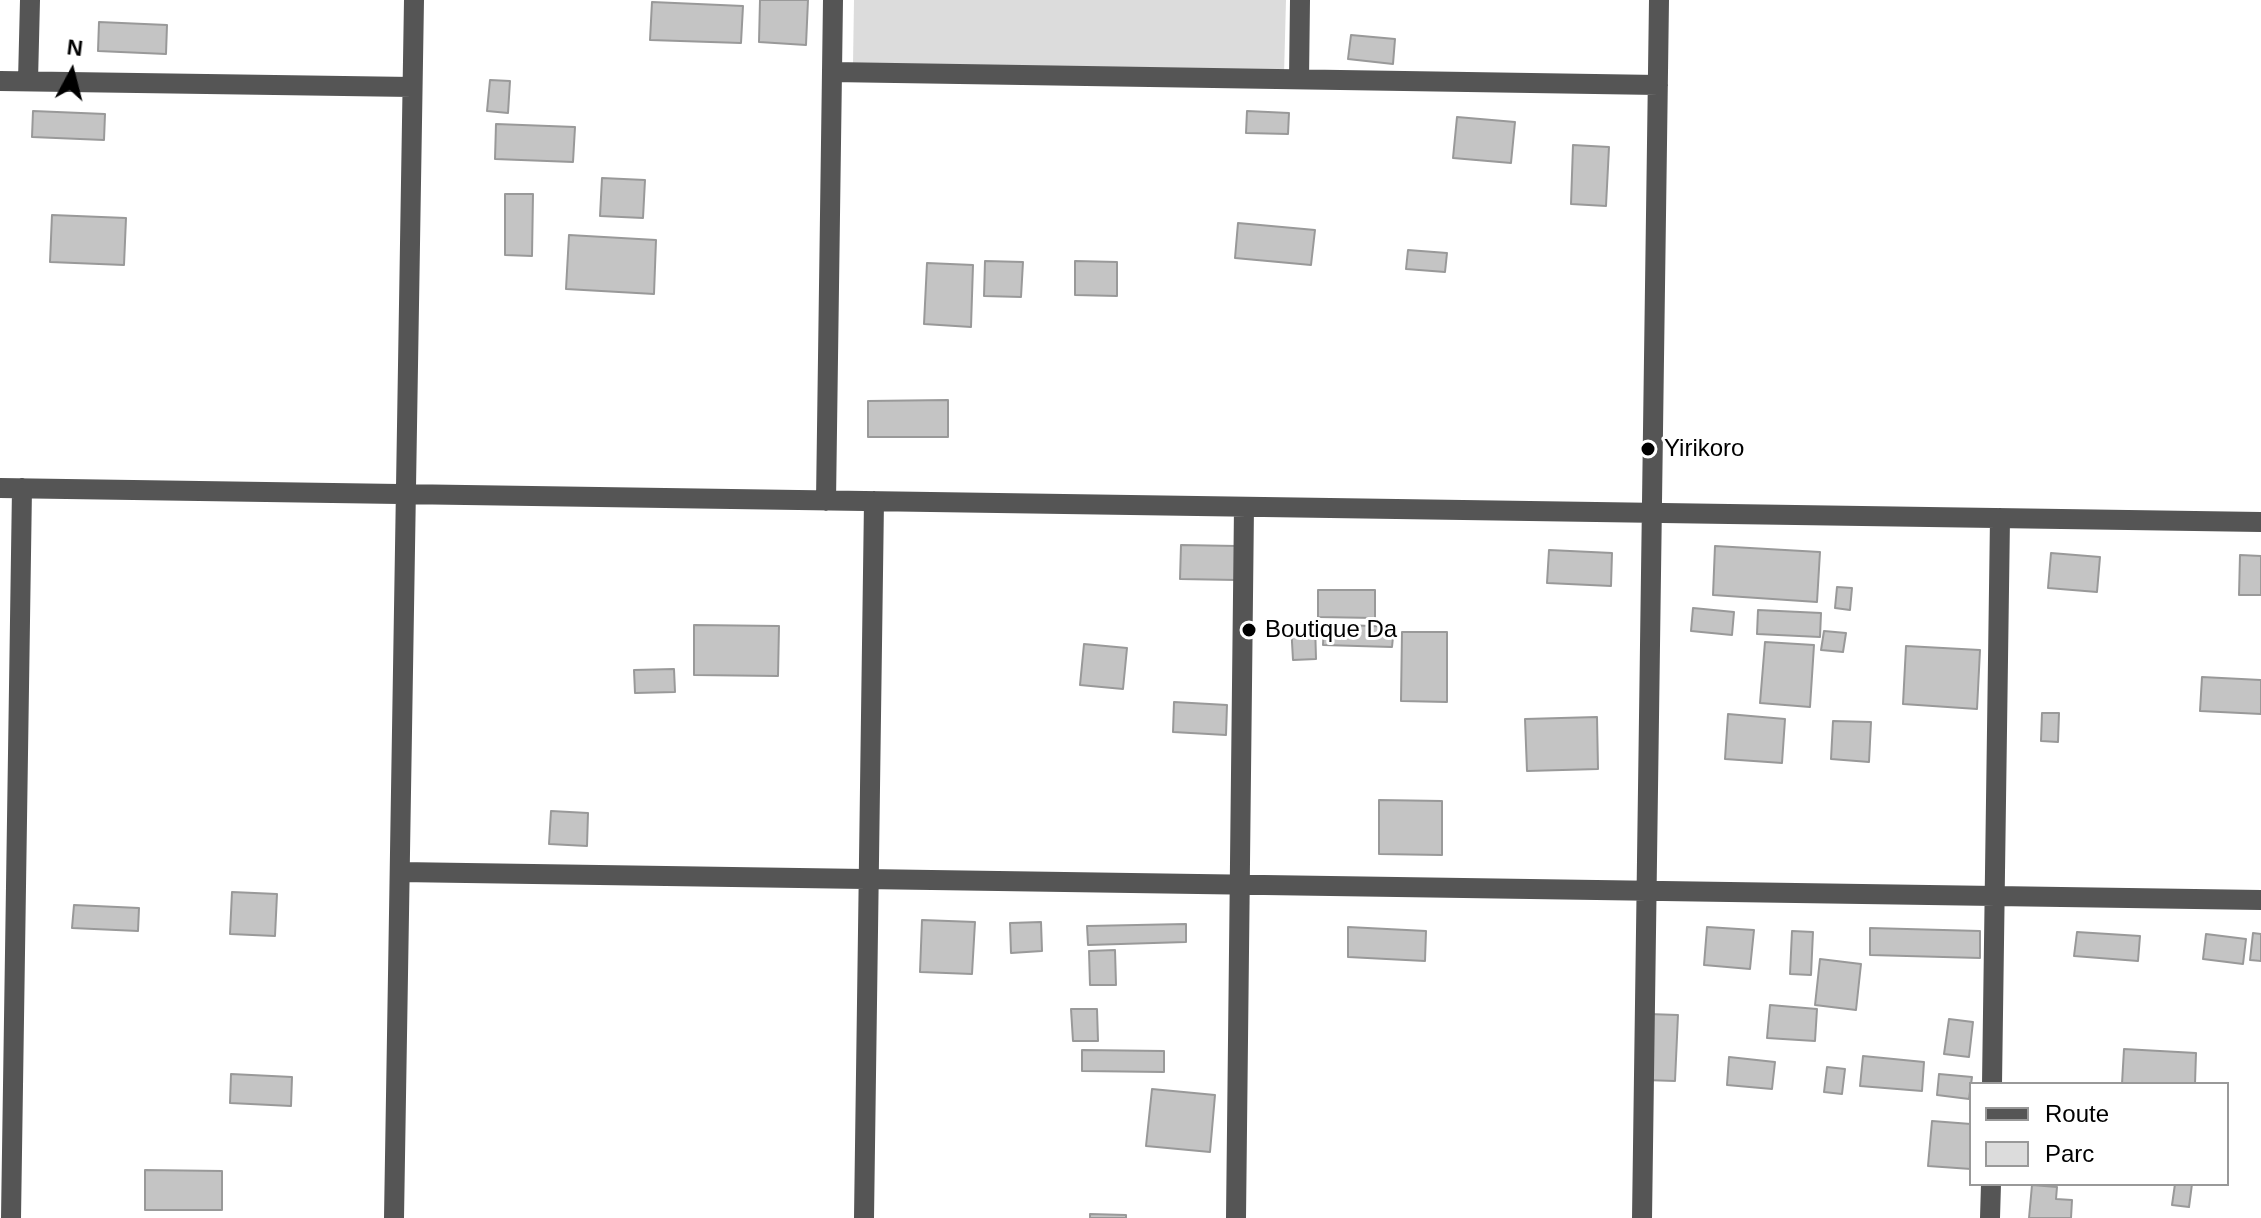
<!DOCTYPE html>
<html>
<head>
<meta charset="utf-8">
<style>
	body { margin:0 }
	#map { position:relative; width:2261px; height:1218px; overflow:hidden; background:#fff; font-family:Arial,sans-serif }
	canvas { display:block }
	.legend { position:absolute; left:1969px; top:1082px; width:260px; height:104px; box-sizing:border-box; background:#fff; border:2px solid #999; margin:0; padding:10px 14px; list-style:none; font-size:24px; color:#000 }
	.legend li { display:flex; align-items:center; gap:16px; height:40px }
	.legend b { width:40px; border:2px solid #999 }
	.north { position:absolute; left:32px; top:32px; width:80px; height:80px; -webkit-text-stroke:6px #fff; paint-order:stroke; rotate:7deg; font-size:22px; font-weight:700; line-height:32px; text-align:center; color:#000 }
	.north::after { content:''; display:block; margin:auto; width:28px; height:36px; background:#000; clip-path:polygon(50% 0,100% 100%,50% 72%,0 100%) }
</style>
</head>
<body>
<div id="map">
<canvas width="2261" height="1218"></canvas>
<ul class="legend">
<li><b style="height:10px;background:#555"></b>Route</li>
<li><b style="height:22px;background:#dcdcdc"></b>Parc</li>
</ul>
<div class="north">N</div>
</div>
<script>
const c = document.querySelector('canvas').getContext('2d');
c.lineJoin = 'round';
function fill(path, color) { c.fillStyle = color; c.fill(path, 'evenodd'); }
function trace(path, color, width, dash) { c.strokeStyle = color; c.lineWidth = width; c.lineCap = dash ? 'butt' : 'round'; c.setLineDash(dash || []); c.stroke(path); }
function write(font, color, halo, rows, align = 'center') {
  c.font = font + ' Arial,sans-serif'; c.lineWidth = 6; c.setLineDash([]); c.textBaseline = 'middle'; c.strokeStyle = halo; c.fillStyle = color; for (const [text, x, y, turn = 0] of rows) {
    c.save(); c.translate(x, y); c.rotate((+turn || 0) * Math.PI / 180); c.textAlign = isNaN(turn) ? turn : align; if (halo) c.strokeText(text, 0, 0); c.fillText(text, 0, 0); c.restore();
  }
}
const green = new Path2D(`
	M854,0h432l-2,75 -431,-10z`);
const building = new Path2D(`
	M760,0h48l-2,45 -47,-3z
	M652,2l91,4 -2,37 -91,-3z
	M99,22l68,3 -1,29 -68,-3z
	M1351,35l44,4 -2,25 -45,-5z
	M490,80l20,1 -2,32 -21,-2z
	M33,111l72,3 -1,26 -72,-3z
	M1247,111l42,2 -1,21 -42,-1z
	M1457,117l58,5 -4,41 -58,-5z
	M496,124l79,3 -2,35 -78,-3z
	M1573,145l36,2 -3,59 -35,-2z
	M602,178l43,2 -2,38 -43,-2z
	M505,194h28l-1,62 -27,-1z
	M52,215l74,3 -2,47 -74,-3z
	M1238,223l77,7 -4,35 -76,-7z
	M569,235l87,5 -2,54 -88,-5z
	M1408,250l39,3 -2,19 -39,-3z
	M985,261l38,1 -2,35 -37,-1z
	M1075,261l42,1v34l-42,-1z
	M927,263l46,2 -2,62 -47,-3z
	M948,400v37h-80v-36z
	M1181,545l56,1v34l-57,-1z
	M1715,546l105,6 -3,50 -104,-7z
	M1549,550l63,3 -1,33 -64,-3z
	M2051,553l49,4 -3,35 -49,-4z
	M2240,555l21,1v39h-22z
	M1837,587l15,1 -2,22 -15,-2z
	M1318,590h57v28l-57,-1z
	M1693,608l41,4 -2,23 -41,-4z
	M1758,610l63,3 -1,24 -63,-3z
	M1315,623l1,36 -23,1 -2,-36z
	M1324,624l70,3 -2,20 -69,-2z
	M694,625l85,1 -1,50 -84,-1z
	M1824,631l22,2 -3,19 -22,-2z
	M1402,632h45v70l-46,-1z
	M1765,642l49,3 -4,62 -50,-4z
	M1084,644l43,4 -4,41 -43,-4z
	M1906,646l74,4 -3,59 -74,-5z
	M674,669l1,23 -40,1 -1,-23z
	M2202,677l59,3v34l-61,-3z
	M1174,702l53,3 -1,30 -53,-3z
	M2042,713h17l-1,29 -17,-1z
	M1728,714l57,5 -3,44 -57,-4z
	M1597,717l1,52 -71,2 -2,-52z
	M1833,721l38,1 -2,40 -38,-3z
	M1379,800l63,1v54l-63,-1z
	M551,811l37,2 -1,33 -38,-2z
	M232,892l45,2 -2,42 -45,-2z
	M74,905l65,3 -1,23 -66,-3z
	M922,920l53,2 -3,52 -52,-2z
	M1041,922l1,29 -31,2 -1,-30z
	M1186,924v18l-98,3 -1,-19z
	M1348,927l78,4 -1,30 -77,-4z
	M1707,927l47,3 -4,39 -46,-4z
	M1870,928l110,3v27l-110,-3z
	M1792,931l21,1 -2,43 -21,-1z
	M2077,932l63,4 -2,25 -64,-5z
	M2253,933l8,1v27l-11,-1z
	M2206,934l40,5 -3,25 -40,-5z
	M1115,950l1,35h-26l-1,-34z
	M1820,959l41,5 -5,46 -41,-5z
	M1770,1005l47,4 -2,32 -48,-3z
	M1071,1009h26l1,32h-25z
	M1648,1014l30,1 -3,66 -30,-1z
	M1949,1019l24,3 -4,35 -25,-3z
	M2124,1049l72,4 -1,31h-73z
	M1082,1050l82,1v21l-82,-1z
	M1863,1056l61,6 -2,29 -62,-5z
	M1729,1057l46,5 -3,27 -45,-4z
	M1827,1067l18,2 -3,25 -18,-2z
	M231,1074l61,3 -1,29 -61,-3z
	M1939,1074l33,3 -3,22 -32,-4z
	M1152,1089l63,6 -5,57 -64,-6z
	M1932,1121l39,3v45l-43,-3z
	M145,1170l77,1v39h-77z
	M2175,1184h17l-3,23 -17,-2z
	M2032,1185l25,2 -1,12 16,1 -1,18h-42z
	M1090,1214l36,1v3h-36z`);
const minor = new Path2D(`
	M832,72l826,13
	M1299,79l1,-79
	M0,81l412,6
	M28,81l2,-81
	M0,488l2261,34
	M826,501l7,-501
	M400,872l1861,28
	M1992,1084l8,-566
	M11,1218l11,-730
	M394,1218l20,-1218
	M864,1218l10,-717
	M1236,1218l8,-711
	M1642,1218l17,-1218
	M1990,1218l1,-34`);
const markers = [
	[1648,449,8,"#000"],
	[1249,630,8,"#000"]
];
const poiNames = [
	["Yirikoro",1664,449],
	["Boutique Da",1265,630]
];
fill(green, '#dcdcdc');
fill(building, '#c4c4c4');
trace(building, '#999', 2);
trace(minor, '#555', 20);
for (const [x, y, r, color] of markers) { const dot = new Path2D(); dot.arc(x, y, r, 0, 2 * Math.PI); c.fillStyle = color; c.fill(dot); trace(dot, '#fff', 3); }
write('24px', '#000', '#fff', poiNames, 'left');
</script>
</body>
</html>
